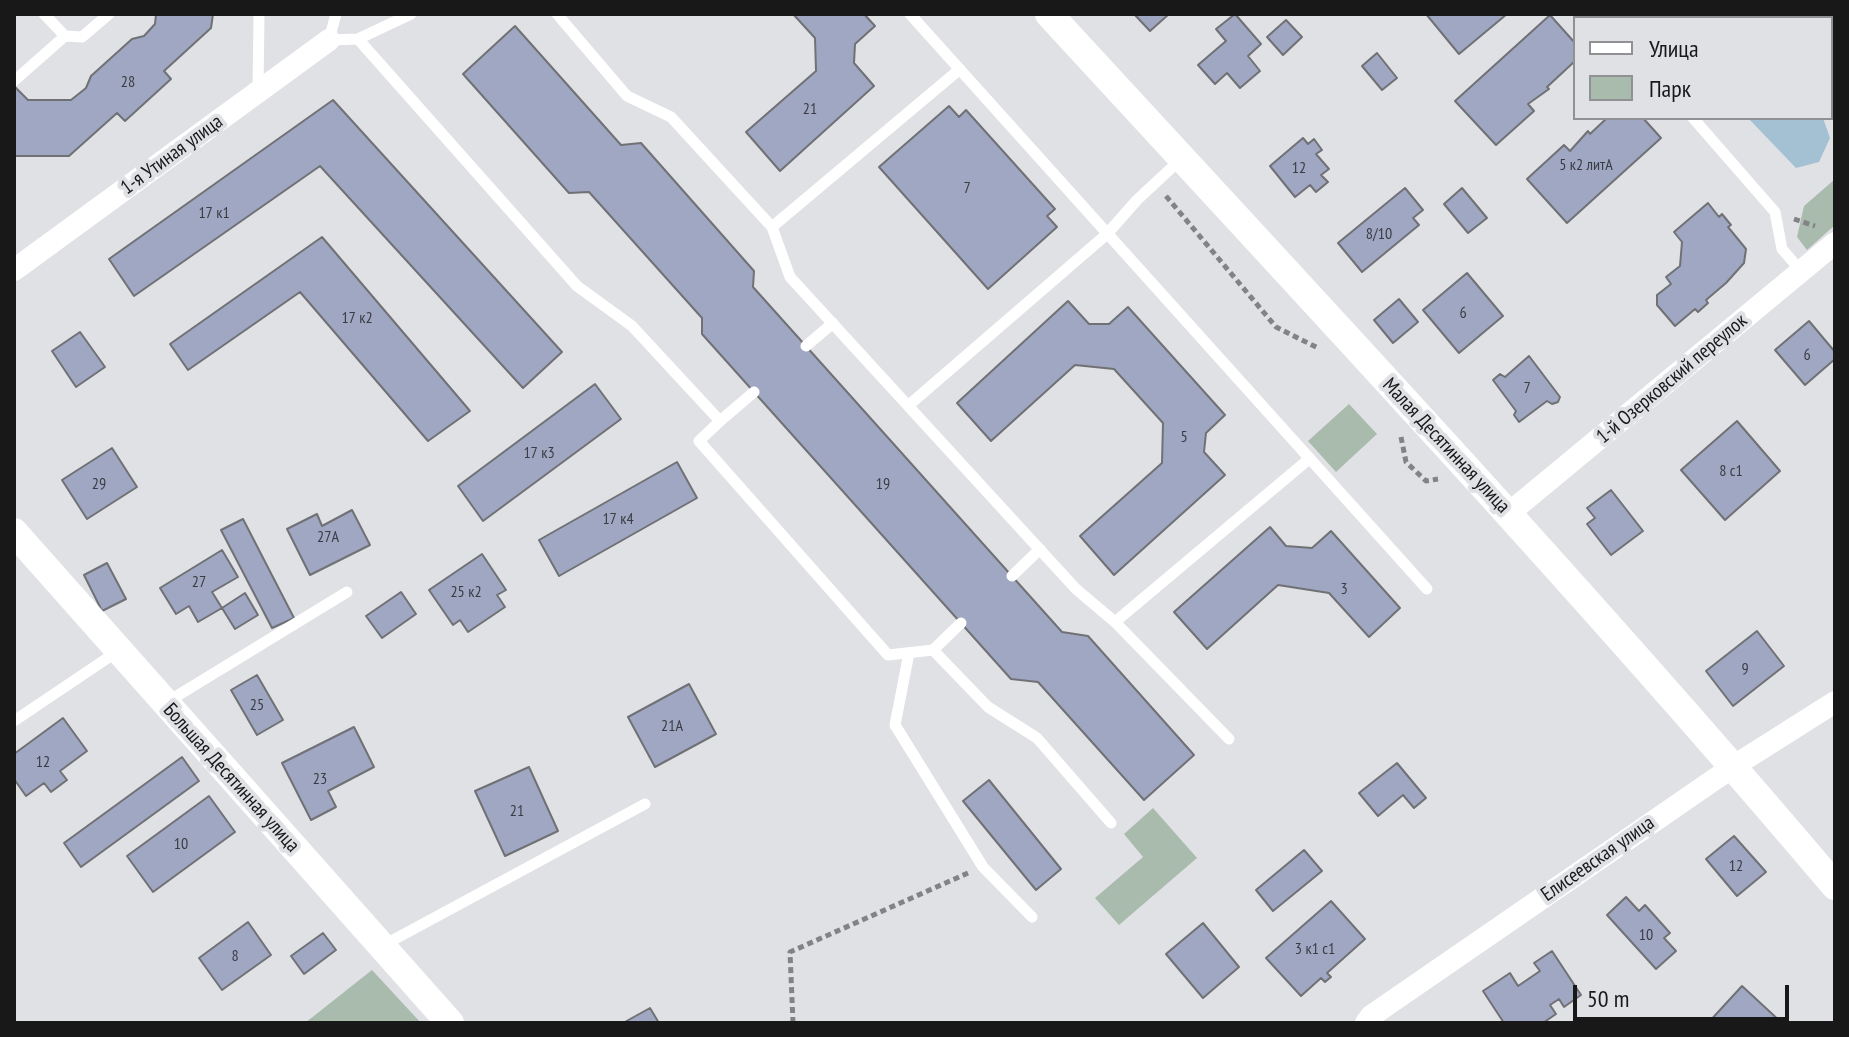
<!DOCTYPE html>
<html>
<head>
<meta charset="utf-8">
<style>
	body { margin:0 }
	#map { position:relative; width:1849px; height:1037px; overflow:hidden; background:#e0e1e5; font-family:"PT Sans Narrow",sans-serif }
	canvas { display:block }
	.frame { position:absolute; inset:0; border:16px solid #181819; pointer-events:none }
	.legend { position:absolute; left:1573px; top:16px; width:260px; height:104px; box-sizing:border-box; background:#e0e1e5; border:2px solid #909193; margin:0; padding:10px 14px; list-style:none; font-size:24px; color:#181819 }
	.legend li { display:flex; align-items:center; gap:16px; height:40px }
	.legend b { width:40px; border:2px solid #909193 }
	.scale { position:absolute; left:1573px; top:985px; width:216px; height:36px; box-sizing:border-box; border:4px solid #181819; border-top:0; padding-left:10px; font-size:24px; line-height:28px; white-space:nowrap; color:#181819; -webkit-text-stroke:6px #e0e1e5; paint-order:stroke }
</style>
</head>
<body>
<div id="map">
<canvas width="1849" height="1037"></canvas>
<div class="frame"></div>
<ul class="legend">
<li><b style="height:10px;background:#fff"></b>Улица</li>
<li><b style="height:22px;background:#a8bbad"></b>Парк</li>
</ul>
<div class="scale">50 m</div>
</div>
<script>
const c = document.querySelector('canvas').getContext('2d');
c.lineJoin = 'round';
function fill(path, color) { c.fillStyle = color; c.fill(path, 'evenodd'); }
function trace(path, color, width, dash) { c.strokeStyle = color; c.lineWidth = width; c.lineCap = dash ? 'butt' : 'round'; c.setLineDash(dash || []); c.stroke(path); }
function write(font, color, halo, rows, align = 'center') {
  c.font = font + ' "PT Sans Narrow",sans-serif'; c.lineWidth = 8; c.setLineDash([]); c.textBaseline = 'middle'; c.strokeStyle = halo; c.fillStyle = color; for (const [text, x, y, turn = 0] of rows) {
    c.save(); c.translate(x, y); c.rotate((+turn || 0) * Math.PI / 180); c.textAlign = isNaN(turn) ? turn : align; if (halo) c.strokeText(text, 0, 0); c.fillText(text, 0, 0); c.restore();
  }
}
const green = new Path2D(`
	M1834,180l1,45 -28,25 -10,-13 7,-31z
	M1349,404l28,30 -41,38 -28,-31z
	M1153,808l44,50 -78,67 -24,-27 48,-41 -19,-23z
	M372,970l49,53h-116z`);
const water = new Path2D(`
	M1748,118h75l7,20 -11,24 -23,6z`);
const building = new Path2D(`
	M156,14h57l-2,14 -47,43 7,8 -46,42 -8,-8 -48,43h-55v-70l14,14h43l15,-12 5,-12 41,-37 12,-3 11,-12z
	M793,14h71l11,12 -20,18 -1,19 20,23 -94,85 -34,-39 70,-61 -1,-33z
	M1134,14h35l-19,17z
	M1235,14l26,30 -13,12 12,15 -20,17 -13,-15 -12,11 -17,-19 28,-24 -10,-12z
	M1426,14h81l-48,40z
	M1666,14h57l-5,4h-56z
	M1550,15l25,28v18l-28,26 2,2 -21,15 6,7 -38,34 -41,-44z
	M1286,20l16,17 -19,18 -16,-18z
	M515,26l106,119 20,-2 113,128 -1,16 309,345 26,4 106,119 -50,45 -106,-118 -27,-3 -309,-345v-16l-113,-126 -20,1 -106,-119z
	M1377,53l20,25 -15,12 -20,-24z
	M333,100l229,252 -39,36 -203,-222 -186,130 -25,-37z
	M949,106l10,11 7,-7 89,99 -8,7 10,11 -69,62 -109,-122z
	M1607,118h36l18,20 -94,85 -40,-44 37,-34 6,6 18,-20 2,3z
	M1303,138l5,6 6,-5 8,11 -6,4 13,15 -8,6 7,7 -12,10 -6,-7 -15,12 -25,-31z
	M1405,188l18,22 -10,8 6,7 -57,47 -24,-29z
	M1462,188l25,30 -19,15 -24,-29z
	M1708,203l11,14 3,-3 9,11 -3,2 18,22 -2,14 -18,20 -20,17 2,3 -10,9 -3,-3 -20,17 -18,-21v-10l14,-11 -5,-7 14,-11 2,-24 -8,-10z
	M322,237l148,174 -42,30 -128,-149 -112,78 -18,-26z
	M1467,273l36,43 -44,37 -36,-43z
	M1399,299l19,23 -25,21 -19,-23z
	M1068,301l21,23h20l19,-17 97,108 -19,18 -2,19 21,23 -111,100 -34,-39 82,-73 1,-40 -49,-54 -39,-4 -84,76 -34,-38z
	M1809,321l26,31v7l-30,26 -30,-35z
	M80,332l25,35 -29,20 -24,-36z
	M1529,356l31,41 -2,5 -6,2 -5,-3 -28,21 -5,-7 2,-4 -23,-31 7,-6 5,3z
	M595,384l26,35 -138,102 -25,-35z
	M1737,421l43,50 -55,49 -44,-50z
	M112,448l25,39 -50,32 -25,-39z
	M677,462l20,36 -138,78 -20,-36z
	M1611,490l32,41 -32,24 -24,-31 8,-6 -8,-10z
	M352,510l18,35 -60,30 -23,-46 30,-15 5,12z
	M243,519l51,99 -22,10 -51,-98z
	M1270,527l16,19 26,2 19,-17 69,77 -31,29 -40,-44 -51,-8 -71,64 -33,-37z
	M222,550l16,27 -26,15 10,16 -24,14 -9,-16 -13,8 -16,-26z
	M482,554l24,36 -9,5 8,12 -37,25 -8,-12 -7,5 -24,-35z
	M107,563l19,36 -24,12 -18,-36z
	M401,592l15,22 -34,24 -16,-22z
	M245,593l13,22 -23,14 -13,-21z
	M1757,631l27,35 -51,40 -27,-35z
	M257,675l26,45 -26,15 -26,-45z
	M689,684l27,50 -61,33 -27,-50z
	M63,718l24,33 -27,20 7,9 -16,12 -7,-9 -18,13 -12,-17v-25z
	M354,727l20,40 -46,24 8,16 -25,13 -29,-57z
	M182,757l17,24 -118,86 -17,-24z
	M1397,763l29,35 -12,10 -11,-13 -25,21 -19,-23z
	M529,767l29,64 -53,25 -30,-65z
	M989,780l72,89 -25,21 -73,-89z
	M209,796l26,36 -82,60 -26,-36z
	M1734,836l32,36 -29,24 -31,-37z
	M1304,850l18,21 -49,40 -17,-21z
	M1626,897l13,14 6,-6 25,28 -6,5 12,13 -20,18 -49,-54z
	M1331,901l34,38 -38,34 4,4 -6,5 -4,-4 -20,18 -35,-38z
	M248,922l23,33 -49,35 -23,-32z
	M1203,923l36,44 -36,31 -37,-44z
	M323,933l13,17 -32,24 -13,-18z
	M1552,951l29,44 -17,12 -5,-8 -9,6 6,9 -13,9h-39l-21,-32 27,-18 8,13 22,-15 -6,-8z
	M1742,986l40,37h-74z
	M650,1008l9,15h-36z`);
const path = new Path2D(`
	M1166,196l110,131 42,21
	M1794,219l21,7
	M1401,437l5,25 20,19 12,-2
	M793,1023l-3,-71 178,-79`);
const service = new Path2D(`
	M44,14l21,22 17,1 27,-23
	M336,14l-7,26 29,-1 53,-25
	M557,14l70,82 44,21 101,110 18,50 286,312 39,33 114,117
	M910,14l517,575
	M1597,14l4,4
	M358,39l219,247 55,40 88,95 -21,20 189,214 45,-5 55,57 49,31 74,85
	M14,81l51,-45
	M258,92l1,-78
	M1693,118l82,94 7,37 19,22
	M772,227l188,-158
	M806,346l27,-23
	M909,405l198,-171 30,-34 44,-41
	M720,421l34,-29
	M1012,576l28,-27
	M1115,622l194,-163
	M933,650l28,-27
	M909,653l-14,72 88,142 49,50
	M167,702l180,-110
	M14,721l104,-70
	M382,946l263,-142`);
const minor = new Path2D(`
	M14,270l315,-230
	M1508,514l327,-271
	M1366,1023l5,-7 363,-250 101,-64`);
const tertiary = new Path2D(`
	M1049,14c265,288 533,573 786,872
	M14,532l436,491`);
const numberNames = [
	["28",128,82],
	["21",810,109],
	["5 к2 литА",1586,165],
	["12",1299,168],
	["7",967,188],
	["17 к1",214,213],
	["8/10",1379,234],
	["6",1463,313],
	["17 к2",357,318],
	["6",1807,355],
	["7",1527,388],
	["5",1184,437],
	["17 к3",539,453],
	["8 с1",1731,471],
	["29",99,484],
	["19",883,484],
	["17 к4",618,519],
	["27А",328,537],
	["27",199,582],
	["3",1344,589],
	["25 к2",466,592],
	["9",1745,669],
	["25",257,705],
	["21А",672,726],
	["12",43,762],
	["23",320,779],
	["21",517,811],
	["10",181,844],
	["12",1736,866],
	["10",1646,935],
	["3 к1 с1",1315,949],
	["8",235,956]
];
const streetNames = [
	["1-я Утиная улица",172,155,-36],
	["1-й Озерковский переулок",1672,379,-40],
	["Малая Десятинная улица",1446,446,47],
	["Большая Десятинная улица",231,778,48],
	["Елисеевская улица",1598,859,-35]
];
fill(green, '#a8bbad');
fill(water, '#a3c1d3');
fill(building, '#a0a7c2');
trace(building, '#707175', 2);
trace(path, '#838386', 5, [6, 4]);
trace(service, '#fff', 11);
trace(minor, '#fff', 22);
trace(tertiary, '#fff', 28);
write('16px', '#3a3c43', null, numberNames);
write('20px', '#181819', '#e0e1e5', streetNames);
</script>
</body>
</html>
